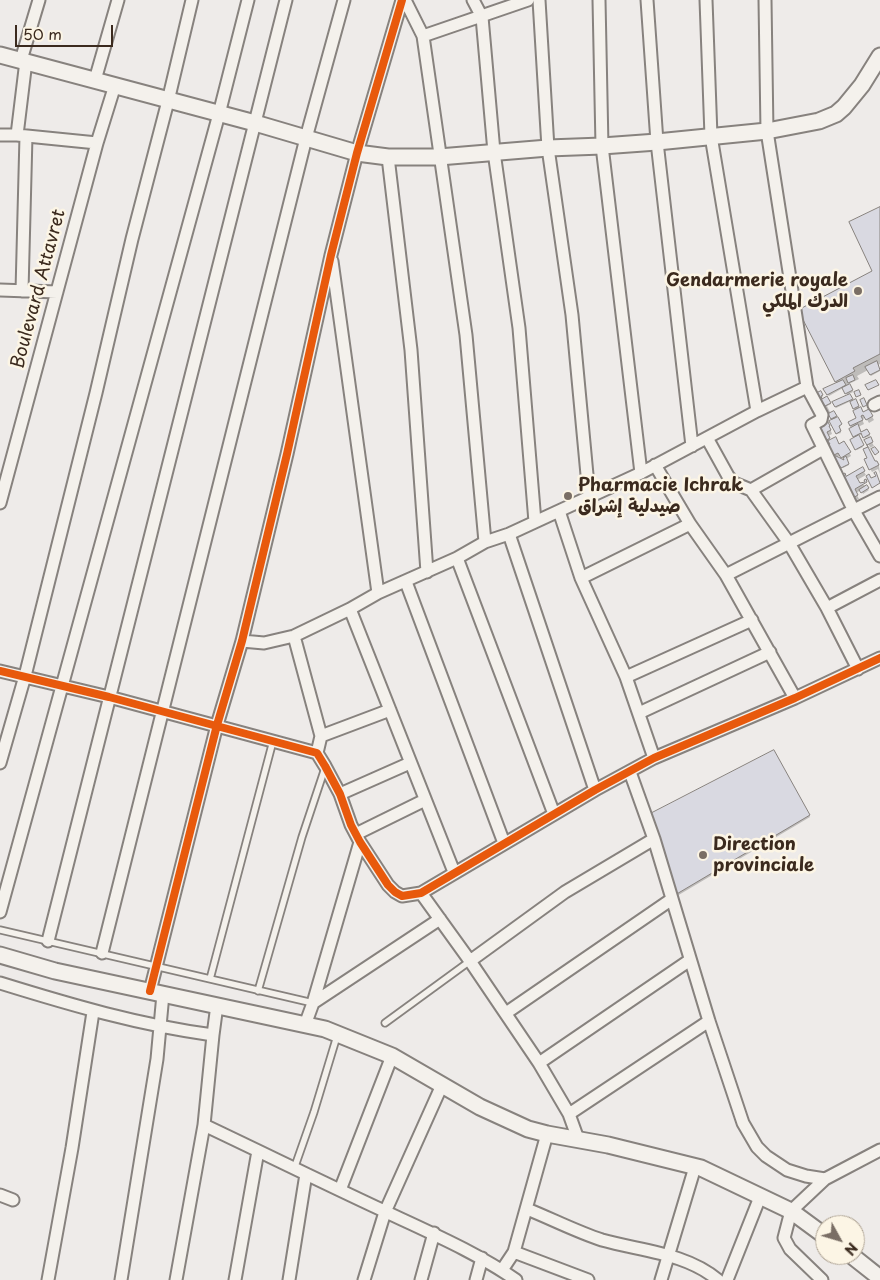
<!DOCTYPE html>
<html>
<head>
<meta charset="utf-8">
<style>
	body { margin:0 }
	#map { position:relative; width:880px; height:1280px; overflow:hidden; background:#eeebe9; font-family:"Playpen Sans",sans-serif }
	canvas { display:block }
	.north { position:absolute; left:815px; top:1215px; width:50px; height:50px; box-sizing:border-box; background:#fcf5e5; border:1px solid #afa495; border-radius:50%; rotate:129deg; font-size:14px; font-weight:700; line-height:20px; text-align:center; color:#3b2a1e }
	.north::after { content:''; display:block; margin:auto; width:18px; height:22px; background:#7a6e65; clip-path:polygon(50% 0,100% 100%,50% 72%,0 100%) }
	.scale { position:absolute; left:15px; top:25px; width:98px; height:22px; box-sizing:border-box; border:2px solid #3b2a1e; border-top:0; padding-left:6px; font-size:15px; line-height:18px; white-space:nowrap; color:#3b2a1e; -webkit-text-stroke:4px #fcf5e5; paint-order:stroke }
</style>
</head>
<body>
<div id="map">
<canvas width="880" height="1280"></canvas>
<div class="north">N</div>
<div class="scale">50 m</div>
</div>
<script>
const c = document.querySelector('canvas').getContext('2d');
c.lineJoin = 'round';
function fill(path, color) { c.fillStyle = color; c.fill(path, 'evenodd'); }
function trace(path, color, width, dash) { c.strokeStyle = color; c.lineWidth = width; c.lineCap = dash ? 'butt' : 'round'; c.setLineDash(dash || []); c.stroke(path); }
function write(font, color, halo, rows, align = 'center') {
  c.font = font + ' "Playpen Sans","Playpen Sans Arabic",sans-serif'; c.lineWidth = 5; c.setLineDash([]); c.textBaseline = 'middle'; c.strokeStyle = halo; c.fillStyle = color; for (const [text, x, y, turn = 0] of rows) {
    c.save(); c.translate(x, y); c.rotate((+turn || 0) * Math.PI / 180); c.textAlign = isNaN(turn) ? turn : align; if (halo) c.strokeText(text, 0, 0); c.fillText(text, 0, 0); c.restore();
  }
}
const shadow = new Path2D(`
	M880,208v156l-2,1 2,6 -9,5 -3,-6 -11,6 2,3 -10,5 4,8 -4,2 4,8 3,-1 7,13 6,-3 5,9 -5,3 -3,-5 -4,1 2,5 -6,3 3,6 6,-3 3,6 -5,2 -2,-4 -5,2 5,11 -6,3 -6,-10 4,-2 -6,-15 9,-4 -2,-8 -5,-10 -15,7 -2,-5 14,-7 -5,-8 -14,8 -1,-1 -3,-6 12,-5 -37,-73 74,-39z
	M820,393l3,4 -3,1 2,3 5,-3 4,6 -4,2 4,8 2,-2 8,14 -3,1 3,6 -4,1 -6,-12 2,-1 -5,-8 -3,1 -10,-18z
	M828,423l4,11 -4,2 2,5 9,4 5,-3 7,14 -5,3 3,6 -6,3 -2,-2 -4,2 -3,-6 -3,-20 -6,3zM841,455l3,6 -8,-3z
	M870,439l4,7 -7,3 7,13h3l2,4 1,8 -2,-5 -6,3 -7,-12 4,-2 -5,-8 6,-3 -4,-6z
	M862,469l4,6 -9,5 3,4 4,1 5,5 -6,4 -2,-4 -5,3 3,6 -5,2 -8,-24z
	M773,752l37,65 -133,79 -25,-81z`);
const building = new Path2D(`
	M880,207v147l-27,14 2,3 -20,11 -37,-72 74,-39 -23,-49z
	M877,361l3,9 -10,5 -5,-8z
	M853,375l2,5 -7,3 -2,-5z
	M843,380l3,5 -19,10 -4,-6z
	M876,380l3,5 -11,5 -3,-5z
	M850,384l3,6 -8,4 -3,-6z
	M859,390l2,5 -5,2 -2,-5z
	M821,391l2,4 -2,1 1,3 5,-3 4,7 -8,4 -10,-12z
	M850,394l3,5 -18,8 -3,-5z
	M864,398l3,7 -4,2 -3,-7z
	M856,399l3,7 -6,3 -3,-7z
	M861,407l2,5 6,-3 4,7 -7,4 -3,-5 -2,1 2,4 -13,6 -2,-4 8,-4 -3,-7z
	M834,411l3,5 -6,3 -3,-5z
	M838,417l4,7 -3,2 2,5 -5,3 -7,-13z
	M826,418l4,8h-1l2,4 -4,2 3,6 -8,5 -7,-15z
	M858,424l3,8 6,-3 3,5 -7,4 -2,-5 -8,4 -4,-8z
	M859,435l5,10 -9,5 -5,-10z
	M836,437l3,7 5,-3 7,11 -10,6 -3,-5 -8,4 -6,-10 6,-3 -2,-3z
	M871,437l2,5 -6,3 8,16h2l2,4 -10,5 -5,-11 3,-1 -4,-9 5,-2 -4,-7z
	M875,447l4,5 -4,3 -4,-6z
	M836,456l8,4 -1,-2 3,-2 3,8 -8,4 -2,-3 -4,2 -4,-9z
	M863,467l2,4 -9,5 4,7 5,-1 -1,-2 2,-1 1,3 -12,7 3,6 -7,4 -12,-23 6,-3 1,3z
	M876,472l4,11 -8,5 -6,-12 3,-2 2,4 5,-2 -2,-3z
	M867,485l2,3 -8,5 -2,-3z
	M774,750l36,65 -135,80 -25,-81z`);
const service = new Path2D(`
	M0,930l313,73
	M210,979l63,-238
	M258,991l44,-154 23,-69
	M385,1023l85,-62
	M294,1169l20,-57 23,-76`);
const minor = new Path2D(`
	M405,0l18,36 43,299 19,207
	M473,0l9,17 12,135 25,176 16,194
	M539,0l9,148 24,167 17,181
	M599,0l3,146 39,327
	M647,0l10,142 35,304
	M706,0l5,136 46,275
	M765,0l2,131 40,256 15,28 -1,5 -9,5 42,86 26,45
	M423,36l105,-36
	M21,60l18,-60
	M95,80l23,-80
	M0,135h17l80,8
	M17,135l9,-74
	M388,157l23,193 16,222
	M332,261l46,332
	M0,290l57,2
	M22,291l4,-155
	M874,405l6,-3
	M707,438l21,38 6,7 17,7 38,53 38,65 31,61
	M655,465l35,59 36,51 69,123
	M751,490l72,-41
	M0,503l97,-360 18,-58
	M559,511l22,67 45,99 28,81
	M509,534l86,256
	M457,558l97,256
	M726,575l154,-78
	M581,578l109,-54
	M406,582l98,261
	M827,608l53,-28
	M350,609l104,263
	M294,636l27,100 -4,17
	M242,641l22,2 30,-7 56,-27 28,-16 79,-35 28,-16 24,-8 132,-61 116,-62 50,-24
	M0,671l109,26 208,56 8,13 15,28 11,31 9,17 28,43 7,7 7,4 19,-3 174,-103 59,-32 141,-60 85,-40
	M626,677l126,-57
	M639,713l131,-61
	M321,736l69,-26
	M0,763l25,-87 71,-283 36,-154 36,-138 24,-101
	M630,772l24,67 55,182 34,102 14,24 9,9 21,14 19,6 19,3 55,-29
	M340,794l70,-31
	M356,834l69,-34
	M421,893l49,68 69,102 30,51 9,25
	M0,912l219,-798 29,-114
	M48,941l238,-941
	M102,953l204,-815 38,-138
	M470,961l95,-69 89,-53
	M0,983c71,22 139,42 213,52l-9,90 -28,155
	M150,991l67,-266 25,-84 45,-187 44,-199 26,-102 45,-153
	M313,1003l47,-161
	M506,1013l166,-114
	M305,1025l8,-22 127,-84
	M213,1035l4,-30
	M539,1063l151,-103
	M569,1114l140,-93
	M204,1125c59,28 118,57 178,85 46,22 92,41 134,70
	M340,1190l52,-134
	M0,1195l13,5
	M527,1209c25,10 50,23 75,31 39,11 84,13 116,40
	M514,1252l74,28
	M502,1270l12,-18 33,-118
	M48,1280l24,-132 21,-136
	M121,1280l36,-221 6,-65
	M235,1280l23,-129
	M289,1280l17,-106
	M364,1280l21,-68 57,-127
	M421,1280l13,-47
	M476,1280l6,-22
	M661,1280l34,-113
	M727,1280l33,-83
	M822,1280l-32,-31 -6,-11 7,-27 34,-32`);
const tertiary = new Path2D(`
	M0,55l255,68 102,30 31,4h51l109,-9 54,-2 55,-4 110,-11 52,-10 17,-7 8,-7 18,-22 18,-29
	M0,955l55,16 270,58 67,27 88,51 48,22 19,5 61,11 93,23 90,43 34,25
	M851,1255l29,23`);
const cycleway = new Path2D(`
	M0,671l109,26 208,56 8,13 15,28 11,31 9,17 28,43 7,7 7,4 19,-3 174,-103 59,-32 141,-60 85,-40
	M150,991l67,-266 25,-84 45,-187 44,-199 26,-102 45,-153`);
const markers = [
	[858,291,5,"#7a6e65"],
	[568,496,5,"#7a6e65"],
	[703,855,5,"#7a6e65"]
];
const poiNames = [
	["Gendarmerie royale",848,281,"right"],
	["الدرك الملكي",848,302,"right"],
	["Pharmacie Ichrak",578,486],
	["صيدلية إشراق",578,507],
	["Direction",713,845],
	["provinciale",713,866]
];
const streetNames = [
	["Boulevard Attavret",39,289,-75]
];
fill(shadow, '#0003');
fill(building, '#d9d9e1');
trace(building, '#87827e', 1);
trace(service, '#87827e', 9);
trace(minor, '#87827e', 15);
trace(tertiary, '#87827e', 19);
trace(service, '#f4f1ec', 5.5);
trace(minor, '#f4f1ec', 11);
trace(tertiary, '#f4f1ec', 15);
trace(cycleway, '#e8590c', 8);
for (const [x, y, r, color] of markers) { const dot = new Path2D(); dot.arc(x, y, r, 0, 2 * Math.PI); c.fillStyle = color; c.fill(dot); trace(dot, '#fcf5e5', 2); }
write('bold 18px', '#3b2a1e', '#fcf5e5', poiNames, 'left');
write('18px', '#3b2a1e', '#fcf5e5', streetNames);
</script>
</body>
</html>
